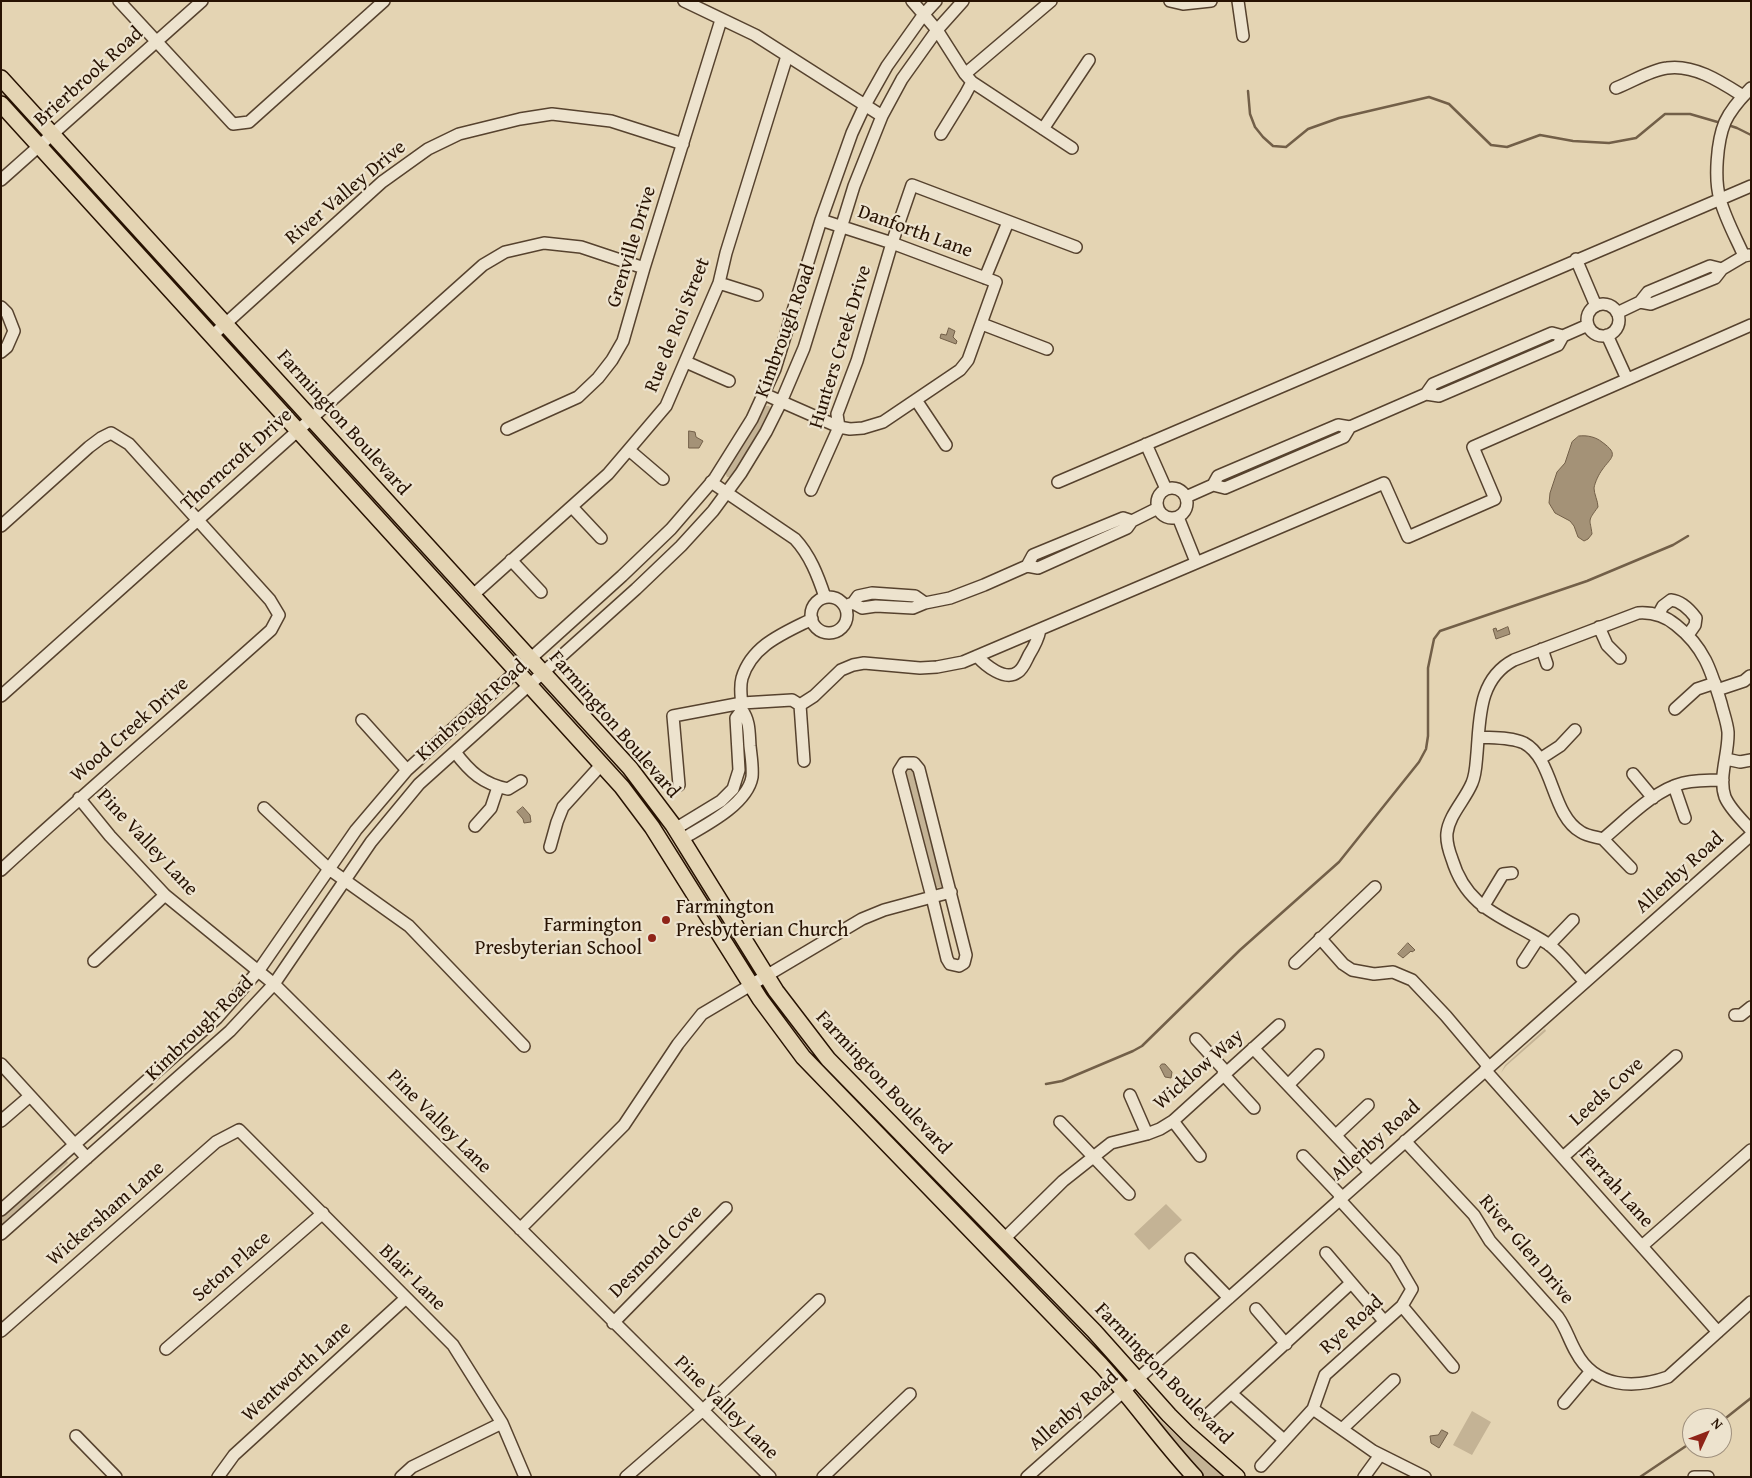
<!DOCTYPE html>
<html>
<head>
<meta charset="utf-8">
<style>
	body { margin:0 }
	#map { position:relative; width:1752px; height:1478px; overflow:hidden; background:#e4d4b3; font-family:"Gentium Book Plus",serif }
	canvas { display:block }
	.frame { position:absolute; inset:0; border:2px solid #271202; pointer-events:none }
	.north { position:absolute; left:1682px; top:1408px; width:50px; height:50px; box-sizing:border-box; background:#ede3ce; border:1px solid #9e8f7c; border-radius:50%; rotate:47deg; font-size:14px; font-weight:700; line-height:20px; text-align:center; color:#271202 }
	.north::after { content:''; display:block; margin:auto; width:18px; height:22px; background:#8f2418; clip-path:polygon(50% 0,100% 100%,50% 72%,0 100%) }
</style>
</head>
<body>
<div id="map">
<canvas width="1752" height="1478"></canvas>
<div class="frame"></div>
<div class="north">N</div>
</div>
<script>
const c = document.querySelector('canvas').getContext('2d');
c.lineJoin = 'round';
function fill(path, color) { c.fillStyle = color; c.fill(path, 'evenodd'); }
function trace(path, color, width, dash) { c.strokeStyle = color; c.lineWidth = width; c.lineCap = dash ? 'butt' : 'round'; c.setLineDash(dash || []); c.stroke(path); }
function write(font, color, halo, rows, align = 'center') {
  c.font = font + ' "Gentium Book Plus",serif'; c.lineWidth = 4.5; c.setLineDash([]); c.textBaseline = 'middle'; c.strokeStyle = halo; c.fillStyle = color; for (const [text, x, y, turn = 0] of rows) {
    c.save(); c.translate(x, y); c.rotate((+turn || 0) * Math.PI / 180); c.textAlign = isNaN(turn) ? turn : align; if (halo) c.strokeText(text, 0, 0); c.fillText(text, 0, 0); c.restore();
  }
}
const green = new Path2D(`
	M1,85l35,42 -3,1 -32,-32z
	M766,406h3l2,4 -11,23 -28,44h-5l-2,-5z
	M913,767l30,117 -2,3 -5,1 -2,-2 -28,-114 1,-4z
	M677,850l3,1 76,122 -4,1 -77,-123z
	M1545,1029l1,2 -40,35 -5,7 4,-8z
	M66,1159l2,4 -28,25 -24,27 -15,13v-12z
	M1166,1204l16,16 -33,30 -15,-16z
	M1143,1404l36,34 50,39h-27z
	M1472,1411l19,11 -19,33 -19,-10z`);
const water = new Path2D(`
	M949,328l6,3 -2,6 4,4 -1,3 -16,-6 1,-4 5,1z
	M689,431l6,1 1,5 7,4 -4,7h-10z
	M1579,436c8,-1 17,1 23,6 18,13 9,15 0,28 -3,4 -7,12 -8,18 0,6 4,13 4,19 -11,15 -8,11 -6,27l-4,5 -4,2 -6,-4 -4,-11 -4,-5 -15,-8 -6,-10 1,-10 7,-21 8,-9 7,-21z
	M1508,627l2,7 -14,5 -3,-10 3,-1 1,3z
	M523,807l7,8 1,7 -7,1 -1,-4 -6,-7z
	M1408,943l7,7 -3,2 -1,-1 -8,7 -5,-4z
	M1162,1064h3l7,8 -1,6 -6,-1 -5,-10z
	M1442,1430l6,3 -9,15 -8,-5 -1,-7 8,-1z`);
const stream = new Path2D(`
	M1248,91l2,23 5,13 8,10 10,9 13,1 22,-18 31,-11 90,-21 20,7 42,41 16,2 33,-12 33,6 36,2 27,-5 29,-24h25l31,9
	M1728,125l9,3 14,7
	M1046,1084l16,-3 71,-30 9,-5 98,-96 99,-88 80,-100 7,-13 2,-13v-68l6,-29 6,-8 147,-50 86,-36 15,-9
	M1722,1421l29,-23
	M1640,1477l52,-35`);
const minor = new Path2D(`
	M119,1l114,123 16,-2 135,-121
	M684,1l71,34 127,81
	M912,1l25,29 28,44 7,8 100,66
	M1170,1l13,3 28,-3
	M1238,1l5,35
	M965,74l86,-73
	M1616,88c16,-6 34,-18 51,-20 27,-4 54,14 76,28
	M1043,129l46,-69
	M941,134l24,-39 7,-13
	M1,180l201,-179
	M1744,256c-8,-18 -19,-38 -24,-57 -6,-20 -3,-58 5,-77 6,-13 16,-24 26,-34
	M1576,259l20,47
	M1722,269l22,-13 5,-1
	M985,278l23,-56
	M719,283l38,12
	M1587 320a16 16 0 1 1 32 0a16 16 0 1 1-32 0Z
	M1,307l6,6 7,18 -7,16 -6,5
	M1617,313l23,-11 8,-10 62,-26 12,3 -7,9 -64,26 -11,-2
	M982,324l65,25
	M213,335l169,-153 46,-33 31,-15 61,-15 32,-5 59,7 72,23
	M1607,335l20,44
	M1563,336l25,-11
	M686,362l43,19
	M764,394l75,33 11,2 13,-1 20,-6 77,-52 8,-10 28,-78 -104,-39 -71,-23
	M916,400l30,45
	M1350,427l76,-33 13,2 119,-51 5,-9 -11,-3 -119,51 -7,10
	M507,429l71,-32 20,-19 14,-18 11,-19 21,-73 77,-248
	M1146,444l20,45
	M629,450l34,29
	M711,482l84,57c15,16 23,37 30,58
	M1058,482l693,-296
	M1157 503a15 15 0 1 1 30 0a15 15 0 1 1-30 0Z
	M811,490l28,-63 -2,-13 20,-53 35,-118 20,-58 164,62
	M1186,497l27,-12 12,3 119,-51 6,-10 -12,-2 -120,51 -5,9
	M572,507l29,31
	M1178,517l18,45
	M1132,521l26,-13
	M1,526l88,-79 12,-9 10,-5 18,11 141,156 9,15 -8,15c-89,80 -181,158 -270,240
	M511,560l30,32
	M473,595l135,-121 58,-68 53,-123 7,-30 61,-197
	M811 615a18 18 0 1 1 36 0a18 18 0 1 1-36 0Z
	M925,603l25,-5 34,-13 43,-19 6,-11 90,-37 9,3 -5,7 -89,40 -11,-2
	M845,606l8,-3 5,-7 14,-3 43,3 10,7 -12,5 -37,-2 -14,2 -9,-5
	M1658,615l5,-9 8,-6c10,1 19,10 25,18l-1,7 -7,10
	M1599,627l8,18 13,13
	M1542,649l5,15
	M977,656c8,9 28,26 41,16 5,-3 8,-11 11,-17 5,-8 9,-15 11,-25
	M1717,690l27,-9 6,-5
	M1,696l482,-431 22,-13 39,-9 37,4 63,21
	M800,705l14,-9 27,-26 12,-5 11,-2 56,5 17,-1 26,-5 421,-179 24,54 87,-38 -22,-52 278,-122
	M800,705l4,56
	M1675,709l22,-20 18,-6
	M742,710c0,-11 -3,-21 0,-32 10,-33 42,-45 70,-59
	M362,720l45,50
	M1479,737c14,1 32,0 45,6 30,16 27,72 57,89 6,4 15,5 22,7 23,-19 51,-49 80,-56 13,-3 26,-3 40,-3
	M455,752c15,20 28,32 53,37l13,-8
	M1540,759l20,-13 15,-16
	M1726,759l14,3 11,-2
	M1633,774l20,24
	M679,785l-6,-69 69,-13 50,-3 8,5
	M1674,786l11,32
	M79,798l31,38 55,59 109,89 496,493
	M264,808l65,61 80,57 115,120
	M475,826l16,-18 7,-21
	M675,829l46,-28 12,-12 6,-19 -3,-52 6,-8c8,11 7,23 8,36 1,10 3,21 2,31 -5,28 -48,49 -70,62
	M1603,839l28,29
	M550,847l7,-25 6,-15 39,-43
	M1483,907l20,-33 9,-1
	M1320,938l23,26 9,6 22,4 19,-2 19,8 34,36 43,51
	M1549,945l24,-25
	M94,961l71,-66
	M1523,962l15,-23
	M1295,963l80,-76
	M1585,982c-12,-12 -23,-28 -37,-38 -41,-27 -80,-32 -96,-85 -3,-8 -6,-17 -5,-26 2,-18 18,-33 25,-50 4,-9 4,-20 5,-30 3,-35 1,-74 37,-93l124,-47c14,-1 27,3 38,12 28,22 35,45 45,78 2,9 6,19 7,29 1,21 -10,45 -3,65 5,12 17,23 26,33
	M1735,1015h6l10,-8
	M1196,1039l30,33
	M1253,1048l117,124
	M1,1064l86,94
	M1485,1070l233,262
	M1223,1074l31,34
	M1288,1085l30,-30
	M1130,1095l17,39
	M1,1121l29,-25
	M1173,1121l27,35
	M1060,1122l69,72
	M1336,1135l32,-30
	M1405,1141l69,74 16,26 68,76c8,11 11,23 18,35 19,36 58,37 92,25l83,-75
	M1303,1156l39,41
	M1563,1157l113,-101
	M1339,1199l56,61 17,29 -10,17 -77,69 -12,34 60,42 52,26
	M1,1210l216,-192 42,-48 97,-140 51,-60 215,-194 49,-47 44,-51 37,-59 23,-50 46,-149 31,-87 13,-28 22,-39 37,-52 12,-13
	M520,1229l104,-104 54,-81 24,-30 160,-95 22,-9 48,-13 -33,-126 5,-8h10l5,6 47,186 -2,8 -5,3 -9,-2 -3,-5 -15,-62 19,-5
	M1,1234l229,-203 44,-47 97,-142 48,-58 217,-195 45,-43 32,-35 28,-38 25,-41 15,-30 23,-54 50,-162 28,-70 20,-37 35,-49 26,-29
	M1004,1239l59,-58 48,-38 36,-9 13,-5 13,-8 106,-96
	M1642,1246l109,-96
	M1326,1253l58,68
	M1191,1259l38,39
	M1402,1306l51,61
	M1256,1309l30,35
	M613,1323l113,-115
	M1,1331l215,-189 23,-12 214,215 49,78 23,54
	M166,1349l157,-136
	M1232,1394l52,46
	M1564,1403l27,-32
	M1205,1417l146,-134
	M1342,1429l52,-49
	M76,1436l40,41
	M1261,1466l52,-57
	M218,1477l16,-22 172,-157
	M401,1477l11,-10 90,-44
	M626,1477l77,-67 116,-110
	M823,1477l87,-83
	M1027,1477l724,-642
	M1364,1477l16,-22
	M1694,1477h14`);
const major = new Path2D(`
	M1,78l629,690 43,57 103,166 52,68 266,272 75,84 19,19 49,43
	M1,104l621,683 30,40 108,172 43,58 298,308c33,36 61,77 94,112`);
const markers = [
	[666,920,5,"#8f2418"],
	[652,938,5,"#8f2418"]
];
const streetNames = [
	["Brierbrook Road",89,77,-42],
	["River Valley Drive",346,193,-40],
	["Danforth Lane",915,232,20],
	["Grenville Drive",632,247,-73],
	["Rue de Roi Street",678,325,-68],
	["Kimbrough Road",786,331,-70],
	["Hunters Creek Drive",841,347,-73],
	["Farmington Boulevard",343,423,48],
	["Thorncroft Drive",237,460,-42],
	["Kimbrough Road",472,711,-42],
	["Farmington Boulevard",614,725,49],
	["Wood Creek Drive",130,730,-41],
	["Pine Valley Lane",147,843,47],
	["Allenby Road",1680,873,-42],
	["Kimbrough Road",200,1029,-44],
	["Wicklow Way",1199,1070,-41],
	["Farmington Boulevard",883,1083,47],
	["Leeds Cove",1607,1092,-42],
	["Pine Valley Lane",439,1122,45],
	["Allenby Road",1376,1141,-41],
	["Farrah Lane",1616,1188,48],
	["Wickersham Lane",106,1214,-41],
	["River Glen Drive",1526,1250,50],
	["Desmond Cove",656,1252,-45],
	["Seton Place",232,1267,-41],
	["Blair Lane",412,1278,45],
	["Rye Road",1352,1325,-42],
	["Wentworth Lane",297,1372,-42],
	["Farmington Boulevard",1163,1374,46],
	["Pine Valley Lane",726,1408,45],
	["Allenby Road",1074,1411,-41]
];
const poiNames = [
	["Farmington",676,908],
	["Presbyterian Church",676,931],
	["Farmington",642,926,"right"],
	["Presbyterian School",642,949,"right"]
];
fill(green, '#c4b395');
fill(water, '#a49277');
trace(water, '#725f48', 1);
trace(stream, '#725f48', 2.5);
trace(minor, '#56422e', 14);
trace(major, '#271202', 18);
trace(minor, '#ede3ce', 11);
trace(major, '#e4d4b3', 15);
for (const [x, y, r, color] of markers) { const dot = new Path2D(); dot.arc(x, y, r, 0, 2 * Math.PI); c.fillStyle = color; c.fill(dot); trace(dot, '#ede3ce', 2); }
write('20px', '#271202', '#ede3ce', streetNames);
write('20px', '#271202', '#ede3ce', poiNames, 'left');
</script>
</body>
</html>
